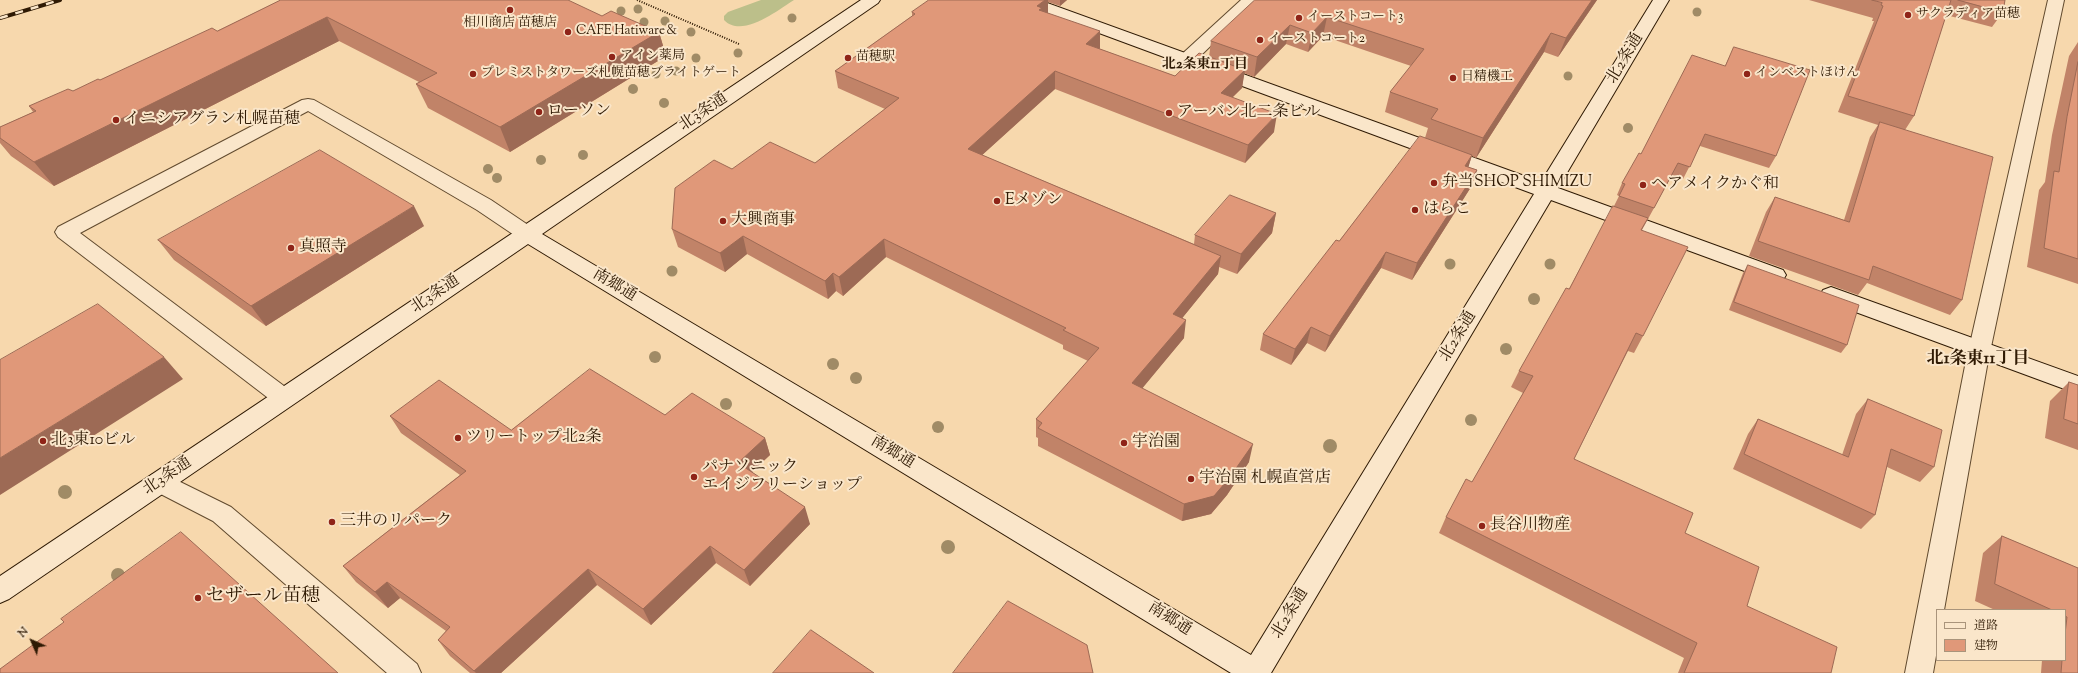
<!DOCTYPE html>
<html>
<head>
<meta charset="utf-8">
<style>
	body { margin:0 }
	#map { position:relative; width:2078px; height:673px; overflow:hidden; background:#f7d8ad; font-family:"Sorts Mill Goudy","Noto Serif JP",serif }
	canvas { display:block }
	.legend { position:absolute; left:1936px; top:609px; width:130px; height:52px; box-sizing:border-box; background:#fae6ca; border:1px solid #a9947b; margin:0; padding:5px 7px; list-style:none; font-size:12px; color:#2f1a04 }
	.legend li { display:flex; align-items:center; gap:8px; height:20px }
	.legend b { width:20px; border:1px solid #a9947b }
	.north { position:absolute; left:12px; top:621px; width:40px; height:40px; -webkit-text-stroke:3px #fae6ca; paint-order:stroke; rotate:315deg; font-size:11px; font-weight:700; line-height:16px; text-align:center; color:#2f1a04 }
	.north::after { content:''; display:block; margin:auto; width:14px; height:18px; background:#2f1a04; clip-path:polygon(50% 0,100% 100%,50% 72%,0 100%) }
</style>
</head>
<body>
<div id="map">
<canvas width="2078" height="673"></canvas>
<ul class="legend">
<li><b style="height:5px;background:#fae6ca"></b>道路</li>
<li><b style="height:11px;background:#e09879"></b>建物</li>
</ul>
<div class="north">N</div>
</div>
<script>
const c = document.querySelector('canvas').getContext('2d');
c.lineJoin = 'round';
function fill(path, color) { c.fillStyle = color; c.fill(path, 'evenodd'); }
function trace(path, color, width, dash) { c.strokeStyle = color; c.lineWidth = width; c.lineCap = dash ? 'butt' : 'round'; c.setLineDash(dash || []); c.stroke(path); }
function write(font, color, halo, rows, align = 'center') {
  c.font = font + ' "Sorts Mill Goudy","Noto Serif JP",serif'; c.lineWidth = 4; c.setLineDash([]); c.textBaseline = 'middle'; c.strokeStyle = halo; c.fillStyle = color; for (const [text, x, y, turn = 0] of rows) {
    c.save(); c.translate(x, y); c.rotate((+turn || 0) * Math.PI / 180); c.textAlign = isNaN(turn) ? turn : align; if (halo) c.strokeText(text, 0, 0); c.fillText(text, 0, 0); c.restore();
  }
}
const green = new Path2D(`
	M761,0h33c-16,10 -52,39 -70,20v-4l4,-4z`);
const path = new Path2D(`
	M637,0l102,44`);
const street = new Path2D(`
	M1241,0h17l-65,63 -6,1 -6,-1 -3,-4 3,-4z
	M2048,0h16l-77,366 -43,244h-7v40l-4,23h-28l60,-307z
	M308,99l6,1 177,100 43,29 3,5 -3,5 -7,2 -7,-2 -43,-29 -169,-99 -228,122 212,159 4,6 -4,6 -8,3 -8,-3 -218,-167 -3,-5 3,-5 244,-127z
	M160,472l71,35 186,157 4,9h-34l-174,-152 -62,-32 -3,-7 3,-7z`);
const secondary = new Path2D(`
	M861,0h19l-2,3 -336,231 709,421 283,-461 -516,-191 -2,-3h23l502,182 112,-182h16l-111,188 225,82 3,5 -3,5 -7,2 -7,-2 -218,-80 -280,473h-40l-703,-429 -519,355 -9,4v-27z
	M1831,287l247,89v18l-255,-94 -3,-5 3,-5z`);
const rail = new Path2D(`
	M0,18l60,-18`);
const trees = [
	[638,9,4.5],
	[621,11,4.5],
	[1697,12,4.5],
	[792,18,4.5],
	[665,21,4.5],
	[644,22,4.5],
	[691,32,4.5],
	[738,53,4.5],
	[696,58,4.5],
	[676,71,4.5],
	[656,74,4.5],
	[1568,76,4.5],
	[633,89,5],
	[664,103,5],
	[1628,128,5],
	[583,155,5],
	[541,160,5],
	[488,169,5],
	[497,178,5],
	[1450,264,5.5],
	[1550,264,5.5],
	[672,271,5.5],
	[1534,299,6],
	[1506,349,6],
	[655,357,6],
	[833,364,6],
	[856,378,6],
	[726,404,6],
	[1471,420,6],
	[938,427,6],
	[1330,446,7],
	[65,492,7],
	[948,547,7],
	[118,575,7]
];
const wall = new Path2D(`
	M281,0l321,16 57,16 7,24 -156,96 -82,-44 -12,-24 3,-2 -80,-41 -285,145 -43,-30 -11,-13v-16l33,-15 -4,-6 44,-15 27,-11 117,-49z
	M929,0h138l-7,6 -12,-4v11l52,36 75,27 34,-19 2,-16 44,-41h342l-39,57 -14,-5 -68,106 -4,-2 -4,11 9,3 -6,17 -59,93 -31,-12 -56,84 -18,-9 -16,22 -31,-15 3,-16 162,-196 3,-10 -43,-16 5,-20 21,-26 -88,-30 -15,16 -22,-8 -32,33 -10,-4 -2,15 -10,10 42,34 -29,31 -190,-74 -73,66 212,89 1,-9 81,-22 -4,20 -35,41 -18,-7 -1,7 -36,44 2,20 -42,50 107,74 -22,33 -16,19 -29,7 -144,-75v-8l-2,-1v-18l52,-58 -25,-12v-4l-177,-88 -43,39 -7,-5 -8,8 -81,-45 -22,18 -47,-25 -6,-18 60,-60 83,-6 70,-54 -47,-21 -3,-17 77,-55v-4z
	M1809,0h196l-2,12 -11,15 -46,-12 -32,101 -9,14 57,170 -12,15 -83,-32 -9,12 -109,-39 17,-44 9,-15 69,23 26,-83 8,-12 -40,-13 36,-91h-2l1,-3z
	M2078,42v242l-51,-17 12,-77 6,-8 7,-47 17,-79z
	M1734,47l42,109 -7,12 -69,-22 -17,33 -11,-4 -30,55 1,106 -9,17 -6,-2 -54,108 111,74 62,73 84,67h-153l6,-15 -245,-125 7,-16 26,-35 51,-89 -12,-6 8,-16 50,-82 45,-83 5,-10 -2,-1 5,-12 19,-29 84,-88z
	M424,226l-158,100 -92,-66 -16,-20z
	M1748,265l99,80 -6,8 -112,-43 14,-37z
	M2069,382l9,3v65l-33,-12 5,-37z
	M1868,399l66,68 -14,15 -33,-15 -12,48 -14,14 -128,-60 15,-35 10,-15 84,36 14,-41z
	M665,415l100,23 5,17 -18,17 58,52 -60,62 -34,-23 -65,62 -54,-40 -96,88h-31l-20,-17 -12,-16 8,-9 -46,-33 -12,10 -32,-26 -13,-16 117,-91 -59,-42 -11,-17 121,14z
	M2002,536l76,32v105h-37l1,-13h23v-50h-70l-20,-9 8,-48z`);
const shadedWall = new Path2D(`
	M1045,0h3v16l-6,4 -5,-14z
	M1060,0h7l-7,6z
	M1592,0h5l-39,57 8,-19z
	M327,17l12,24 -285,145 -20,-24z
	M1327,17l-4,19 -15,16 4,-19z
	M1290,25l-4,19 -32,33 3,-20z
	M1100,31v18l-14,-5z
	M659,32l7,24 -156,96 -10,-25z
	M1551,33l-7,19 -68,106 7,-20z
	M1245,70l-3,18 -24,23 3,-18z
	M1055,71v18l-86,78 -1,-18z
	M1277,114l-3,18 -29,31 3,-18z
	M1472,155l-5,17 -2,-6z
	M1477,170l-6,17 -59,93 5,-17z
	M414,206l10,20 -158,100 -15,-20z
	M1276,213l-4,20 -35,41 4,-20z
	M743,236l4,18 -22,18 -5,-19z
	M884,239l2,18 -43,39 -4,-19z
	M1386,252l-5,16 -56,84 5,-16z
	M1221,256l-3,18 -47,58 2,-18z
	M833,273l3,18 -8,8 -3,-18z
	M1186,320l-2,18 -53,64 1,-19z
	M1311,327l-4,16 -16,22 4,-16z
	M164,357l19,22 -183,116v-37z
	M765,438l5,17 -27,25 -5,-17z
	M1253,444l-4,18 -22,33 -16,19 -29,7 2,-17z
	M805,507l5,17 -60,62 -6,-16z
	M710,546l6,17 -65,62 -8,-16z
	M588,569l9,16 -96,88h-25l-2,-2z
	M387,582l13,16 -12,10 -13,-16z`);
const building = new Path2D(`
	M281,0h287l34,16 9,-5 48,21 -159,95 -84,-43 21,-11 -110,-56 -293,145 -34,-24v-11l36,-16 -7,-5 39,-17 5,2 25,-12 2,1 112,-52 5,3z
	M929,0h116l-8,6 5,2 -3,2 61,21 -14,13 89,32 24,-23 46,17 -24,23 56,21 -29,31 -193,-74 -87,78 253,107 -48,58 13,6 -54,63 121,61 -23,33 -16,19 -30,8 -146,-76 4,-5 -6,-4 63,-71 -36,-18 3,-2 -182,-89 -45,38 -6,-4 -8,8 -82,-45 -23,17 -48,-24 3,-41 39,-28 18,9 38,-27 45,21 84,-65 -64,-27 80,-57 -3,-2z
	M1255,0h337l-26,38 -15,-5 -68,105 -52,-19 7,-10 -48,-17 34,-43 -97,-32 -15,16 -22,-8 -33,32 -46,-16z
	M1872,0h79l-37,116 -66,-20 35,-90 -2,-1 1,-2z
	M1958,0h47l-2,12z
	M1734,47l76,23 -34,86 -71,-22 -15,33 -12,-4 -24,45 -35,-12 6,-12 -3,-1 17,-30 2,1 51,-99 33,11z
	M2078,62v197l-34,-11 10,-77 5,1 8,-55z
	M1880,122l113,35 -31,143 -89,-34 -4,14 -111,-39 17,-44 74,25z
	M1420,136l52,19 -7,11 12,4 -60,93 -31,-11 -56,84 -19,-9 -16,22 -32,-15 73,-94 3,1z
	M320,150l94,56 -163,100 -93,-66z
	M1230,195l46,18 -35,41 -46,-19z
	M1613,206l35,12 -7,12 47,17 -45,89 -7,-3 -62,126 119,54 -8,20 74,34 -12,39 90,41 -6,26h-147l13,-30 -251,-126 20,-38 6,3 61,-106 -14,-5 47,-83 3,1z
	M1748,265l111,40 -12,40 -113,-43z
	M98,304l66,53 -164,101v-98z
	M590,369l75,46 27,-22 73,45 -27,25 67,44 -61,63 -34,-24 -67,63 -55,-40 -114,102 -36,-31 12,-13 -63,-45 -12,10 -32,-26 123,-95 -76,-55 49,-36 72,50z
	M2069,382l9,3v39l-14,-5z
	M1868,399l74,31 -8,37 -43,-18 -16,66 -131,-61 14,-35 90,38z
	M181,532l157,141h-338v-4l64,-47 -3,-3z
	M2002,536l76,32v105h-17l1,-13h3v-26l2,-17 -2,-1v-6h-13l-57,-26z
	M1008,601l79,44 6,28h-140z
	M811,630l63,43h-101z`);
const markers = [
	[510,10,4,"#8f2418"],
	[1908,15,4,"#8f2418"],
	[1299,18,4,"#8f2418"],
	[568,32,4,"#8f2418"],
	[1260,40,4,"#8f2418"],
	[612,57,4,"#8f2418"],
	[848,58,4,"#8f2418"],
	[473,74,4,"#8f2418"],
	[1747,74,4,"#8f2418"],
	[1453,78,4,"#8f2418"],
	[539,112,4,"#8f2418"],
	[1169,113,4,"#8f2418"],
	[116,120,4,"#8f2418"],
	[1434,183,4,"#8f2418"],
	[1643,185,4,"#8f2418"],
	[997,201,4,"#8f2418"],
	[1415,210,4,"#8f2418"],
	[723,221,4,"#8f2418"],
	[291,248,4,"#8f2418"],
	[458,438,4,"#8f2418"],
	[43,441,4,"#8f2418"],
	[1124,443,4,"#8f2418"],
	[694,477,4,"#8f2418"],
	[1191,479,4,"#8f2418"],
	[332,522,4,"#8f2418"],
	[1482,526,4,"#8f2418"],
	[198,598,4,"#8f2418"]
];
const farPoinames = [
	["サクラディア苗穂",1916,15],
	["イーストコート3",1307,18],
	["相川商店 苗穂店",510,24,"center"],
	["CAFE Hatiware＆",576,32],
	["イーストコート2",1268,40],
	["アイン薬局",620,57],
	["苗穂駅",856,58],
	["プレミストタワーズ札幌苗穂ブライトゲート",481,74],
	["インベストほけん",1755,74],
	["日精機工",1461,78]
];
const farNeighbourhoodnames = [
	["北2条東11丁目",1205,66]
];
const streetNames = [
	["北2条通",1626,59,-59],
	["北3条通",704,113,-34],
	["南郷通",614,286,31],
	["北3条通",436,295,-34],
	["北2条通",1459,337,-59],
	["南郷通",892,453,31],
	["北3条通",168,477,-34],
	["北2条通",1291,614,-59],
	["南郷通",1169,620,32]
];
const poiNames = [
	["ローソン",547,112],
	["アーバン北二条ビル",1177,113],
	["イニシアグラン札幌苗穂",124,120],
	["弁当SHOP SHIMIZU",1442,183],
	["ヘアメイクかぐ和",1651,185],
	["Eメゾン",1005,201],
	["はらこ",1423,210],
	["大興商事",731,221],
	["真照寺",299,248],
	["ツリートップ北2条",466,438],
	["北3東10ビル",51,441],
	["宇治園",1132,443],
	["パナソニック",702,468],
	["エイジフリーショップ",702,486],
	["宇治園 札幌直営店",1199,479],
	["三井のリパーク",340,522],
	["長谷川物産",1490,526]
];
const neighbourhoodNames = [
	["北1条東11丁目",1978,360]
];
const nearPoinames = [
	["セザール苗穂",206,598]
];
fill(green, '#bcbf8a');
trace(street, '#614a2e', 2);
trace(secondary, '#2f1a04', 2);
trace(path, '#2f1a04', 2, [1, 1.5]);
fill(street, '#fae6ca');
fill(secondary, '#fae6ca');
trace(rail, '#2f1a04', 4);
trace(rail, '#fae6ca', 2.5, [8]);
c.fillStyle = '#a08b66';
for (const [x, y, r] of trees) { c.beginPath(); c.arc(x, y, r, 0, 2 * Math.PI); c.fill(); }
fill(wall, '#c18368');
fill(shadedWall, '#9d6a55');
fill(building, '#e09879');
trace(building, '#9d6a55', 1);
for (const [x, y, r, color] of markers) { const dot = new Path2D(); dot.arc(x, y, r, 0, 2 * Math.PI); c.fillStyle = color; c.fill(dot); trace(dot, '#fae6ca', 1.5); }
write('13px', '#2f1a04', '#fae6ca', farPoinames, 'left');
write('bold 14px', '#2f1a04', '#fae6ca', farNeighbourhoodnames);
write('16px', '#2f1a04', '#fae6ca', streetNames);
write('16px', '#2f1a04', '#fae6ca', poiNames, 'left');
write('bold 17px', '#2f1a04', '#fae6ca', neighbourhoodNames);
write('19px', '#2f1a04', '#fae6ca', nearPoinames, 'left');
</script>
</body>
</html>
